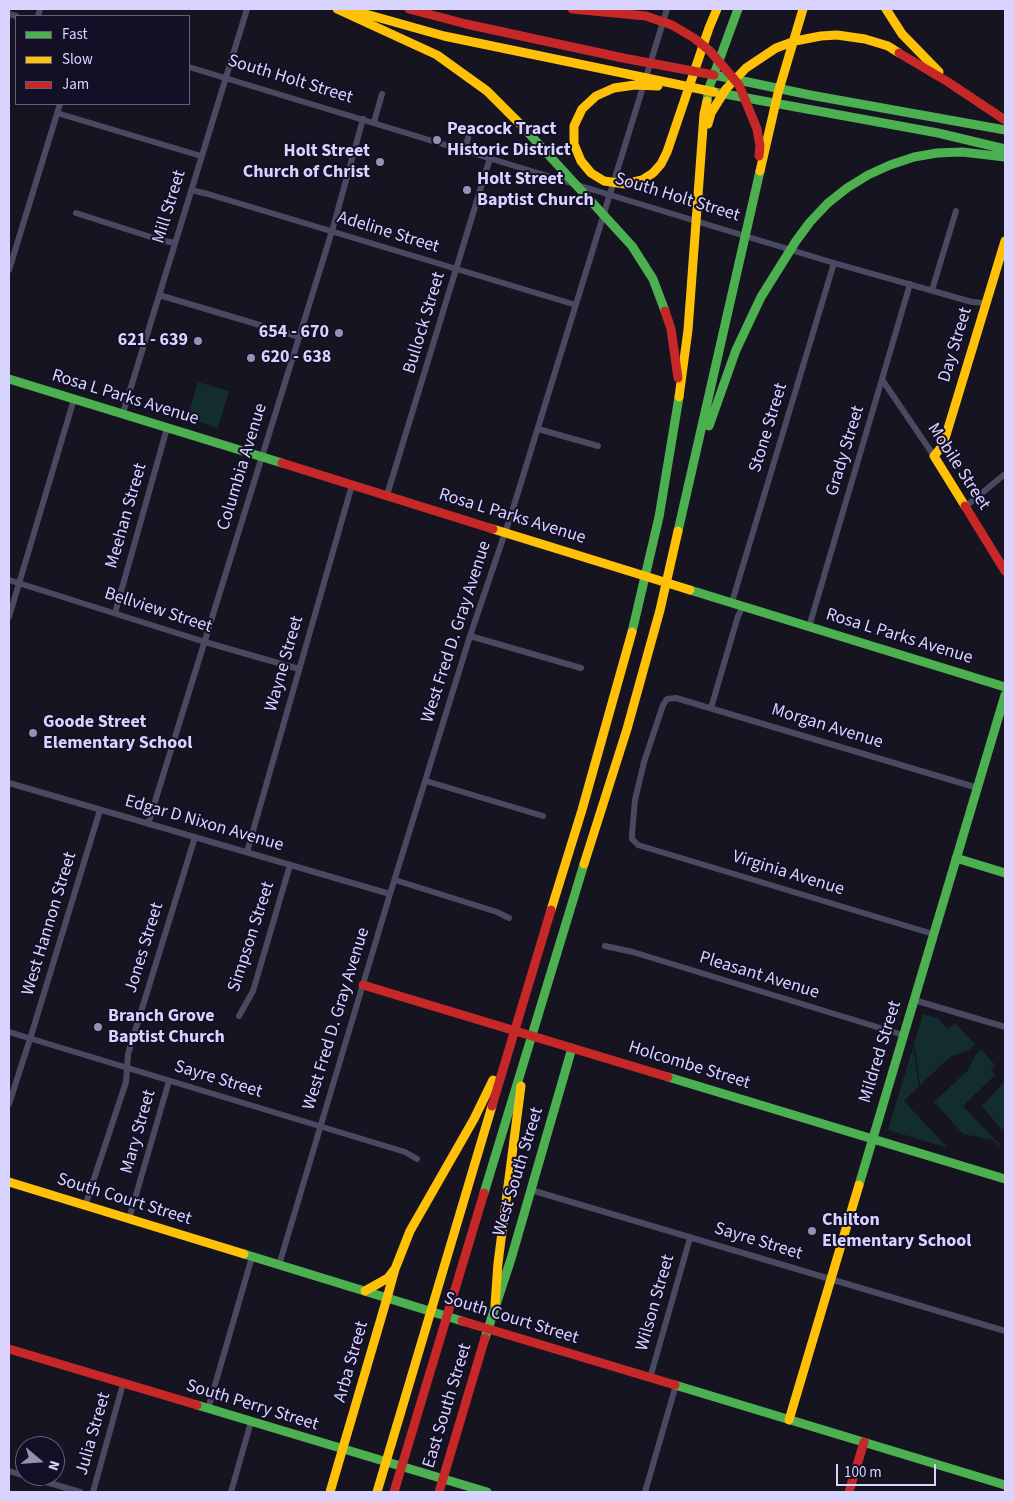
<!DOCTYPE html>
<html>
<head>
<meta charset="utf-8">
<style>
	body { margin:0 }
	#map { position:relative; width:1014px; height:1501px; overflow:hidden; background:#161421; font-family:"Source Sans 3",sans-serif }
	canvas { display:block }
	.frame { position:absolute; inset:0; border:10px solid #d9d4ff; pointer-events:none }
	.legend { position:absolute; left:15px; top:15px; width:175px; height:90px; box-sizing:border-box; background:#130f26; border:1px solid #625e7d; margin:0; padding:6px 9px; list-style:none; font-size:15px; color:#d9d4ff }
	.legend li { display:flex; align-items:center; gap:10px; height:25px }
	.legend b { width:25px; border:1px solid #625e7d }
	.north { position:absolute; left:15px; top:1436px; width:50px; height:50px; box-sizing:border-box; background:#130f26; border:1px solid #625e7d; border-radius:50%; rotate:108deg; font-size:14px; font-weight:700; line-height:20px; text-align:center; color:#d9d4ff }
	.north::after { content:''; display:block; margin:auto; width:18px; height:22px; background:#9591b1; clip-path:polygon(50% 0,100% 100%,50% 72%,0 100%) }
	.scale { position:absolute; left:836px; top:1464px; width:100px; height:22px; box-sizing:border-box; border:2px solid #d9d4ff; border-top:0; padding-left:6px; font-size:15px; line-height:18px; white-space:nowrap; color:#d9d4ff; -webkit-text-stroke:4px #130f26; paint-order:stroke }
</style>
</head>
<body>
<div id="map">
<canvas width="1014" height="1501"></canvas>
<div class="frame"></div>
<ul class="legend">
<li><b style="height:6px;background:#4caf50"></b>Fast</li>
<li><b style="height:6px;background:#ffc107"></b>Slow</li>
<li><b style="height:6px;background:#c62828"></b>Jam</li>
</ul>
<div class="north">N</div>
<div class="scale">100 m</div>
</div>
<script>
const context = document.querySelector('canvas').getContext('2d');
context.lineJoin = 'round';
function paint(path, color) {
  context.fillStyle = color;
  context.fill(path, 'evenodd');
}
function toPath(rows) {
  const path = new Path2D();
  for (const r of rows) {
    path.moveTo(r[0], r[1]);
    for (let i = 2; i < r.length; i += 2) path.lineTo(r[i], r[i + 1]);
  }
  return path;
}
function trace(path, color, width, dash) {
  context.strokeStyle = color;
  context.lineWidth = width;
  context.lineCap = dash ? 'butt' : 'round';
  context.setLineDash(dash || []);
  context.stroke(path);
}
function label(font, color, halo, rows, align = 'center') {
  context.font = font + ' "Source Sans 3",sans-serif';
  context.lineWidth = 4;
  context.setLineDash([]);
  context.textBaseline = 'middle';
  context.strokeStyle = halo;
  context.fillStyle = color;
  for (const [text, x, y, turn = 0] of rows) {
    context.save();
    context.translate(x, y);
    context.rotate((+turn || 0) * Math.PI / 180);
    context.textAlign = isNaN(turn) ? turn : align;
    if (halo) context.strokeText(text, 0, 0);
    context.fillText(text, 0, 0);
    context.restore();
  }
}
paint(toPath([
	[198,382,229,391,218,428,187,418],
	[923,1014,938,1018,948,1029,955,1023,975,1044,971,1049,950,1057,920,1085,914,1044],
	[913,1047,919,1086,904,1101,948,1148,888,1130],
	[981,1049,996,1066,991,1070,995,1075,963,1106,1000,1145,999,1146,993,1140,963,1134,934,1102,968,1070,976,1054],
	[1003,1083,1005,1086,1005,1127,1002,1130,982,1106]
]), '#132c2d');
trace(toPath([
	[9,14,16,16],
	[38,16,40,9],
	[189,67,834,263,972,302,985,303],
	[57,113,201,156],
	[374,122,382,94],
	[465,150,468,138],
	[191,190,208,194,576,305],
	[76,213,160,240,175,243],
	[9,270,60,104],
	[932,290,956,211],
	[159,295,300,337],
	[883,381,934,456],
	[123,413,247,9],
	[538,429,598,446],
	[387,495,490,158],
	[965,507,1005,474],
	[9,580,205,642,299,669],
	[732,602,834,263],
	[115,613,167,428],
	[9,617,74,399],
	[809,627,910,284],
	[470,636,581,668],
	[711,708,738,616,743,606],
	[426,781,543,816],
	[9,783,390,894],
	[148,824,332,231,363,119],
	[247,852,352,485],
	[395,880,497,912,509,918],
	[933,934,638,845,632,839,632,834,635,800,644,762,663,705,667,699,676,698,978,788],
	[605,946,633,952,903,1035],
	[914,1000,1005,1027],
	[239,1016,253,991,290,865],
	[9,1032,405,1152,417,1159],
	[9,1104,30,1039,100,810],
	[531,1190,1005,1331],
	[85,1206,126,1082,128,1054,195,837],
	[129,1219,169,1081],
	[279,1265,390,894,470,636,511,515,667,9],
	[650,1378,690,1238],
	[208,1409,252,1257],
	[9,1471,25,1476],
	[26,1476,80,1492],
	[93,1492,123,1384],
	[231,1492,251,1422],
	[645,1492,676,1385]
]), '#4a4962', 6);
trace(toPath([
	[714,75,810,95,1005,130],
	[714,92,938,133,1005,149],
	[707,101,709,88,738,9],
	[523,127,632,246,653,279,665,311],
	[9,379,282,463],
	[709,426,736,350,761,297,796,241,810,222,828,203,847,188,868,175,890,165,914,157,937,153,962,152,1005,157],
	[678,531,760,171],
	[690,590,1005,687],
	[632,632,659,517,679,397],
	[956,858,1005,873],
	[668,1077,1005,1179],
	[859,1185,1005,695],
	[484,1193,584,864],
	[244,1254,462,1321],
	[485,1338,511,1259,572,1048],
	[675,1385,1005,1485],
	[197,1405,487,1492]
]), '#4caf50', 9);
trace(toPath([
	[337,9,437,55,487,91,523,127],
	[348,9,444,36,714,92],
	[886,9,902,34,939,72],
	[658,86,635,85,614,88,596,96,582,109,574,126,574,144,581,161,591,173,604,181,625,184,642,180,653,173,661,164,667,152,709,28,717,9],
	[708,124,711,113,726,89,746,68,776,48,795,41,821,36,837,35,865,39,888,46,899,53],
	[760,171,778,93,803,9],
	[679,397,688,330,704,114,707,101],
	[965,506,934,456,943,445,1005,241],
	[493,529,690,590],
	[584,864,627,729,660,610,678,531],
	[551,910,582,810,632,632],
	[9,1182,244,1254],
	[365,1291,388,1278,394,1270],
	[387,1298,395,1269,410,1231,474,1119,493,1080],
	[495,1305,498,1263,521,1086],
	[789,1420,859,1185],
	[330,1492,387,1298],
	[377,1492,492,1106]
]), '#ffc107', 9);
trace(toPath([
	[409,9,466,24,623,58,714,75],
	[572,9,646,16,672,25,694,38,710,51,739,85,757,129,760,146,759,156],
	[899,53,948,82,1005,120],
	[665,311,671,329,678,378],
	[282,463,493,529],
	[965,506,1005,571],
	[363,985,668,1077],
	[492,1106,551,910],
	[462,1321,675,1385],
	[9,1349,197,1405],
	[394,1492,484,1193],
	[439,1492,485,1338],
	[849,1492,864,1442]
]), '#c62828', 9);
for (const [x, y, r, color] of [
	[437,140,5,"#9591b1"],
	[380,162,5,"#9591b1"],
	[467,190,5,"#9591b1"],
	[339,333,5,"#9591b1"],
	[198,341,5,"#9591b1"],
	[251,358,5,"#9591b1"],
	[33,733,5,"#9591b1"],
	[98,1027,5,"#9591b1"],
	[812,1231,5,"#9591b1"]
]) {
  const dot = new Path2D();
  dot.arc(x, y, r, 0, 2 * Math.PI);
  context.fillStyle = color;
  context.fill(dot);
  trace(dot, '#130f26', 2);
}
label('18px', '#d9d4ff', '#130f26', [
	["South Holt Street",290,80,17],
	["South Holt Street",677,198,17],
	["Mill Street",170,207,-73],
	["Adeline Street",388,233,17],
	["Bullock Street",425,323,-73],
	["Day Street",956,345,-73],
	["Rosa L Parks Avenue",125,398,17],
	["Stone Street",769,428,-73],
	["Grady Street",846,451,-73],
	["Columbia Avenue",243,467,-73],
	["Mobile Street",958,467,57],
	["Meehan Street",127,516,-74],
	["Rosa L Parks Avenue",512,517,17],
	["Bellview Street",158,611,18],
	["West Fred D. Gray Avenue",457,632,-72],
	["Rosa L Parks Avenue",899,637,17],
	["Wayne Street",285,664,-74],
	["Morgan Avenue",827,727,17],
	["Edgar D Nixon Avenue",204,824,16],
	["Virginia Avenue",788,874,17],
	["West Hannon Street",50,924,-73],
	["Simpson Street",252,937,-72],
	["Jones Street",145,948,-73],
	["Pleasant Avenue",759,976,17],
	["West Fred D. Gray Avenue",337,1019,-73],
	["Mildred Street",881,1052,-73],
	["Holcombe Street",689,1066,17],
	["Sayre Street",218,1080,17],
	["Mary Street",139,1132,-74],
	["West South Street",519,1172,-73],
	["South Court Street",124,1200,17],
	["Sayre Street",758,1242,17],
	["Wilson Street",656,1303,-74],
	["South Court Street",511,1319,17],
	["Arba Street",352,1362,-74],
	["South Perry Street",252,1406,17],
	["East South Street",448,1406,-73],
	["Julia Street",94,1434,-74]
]);
label('bold 18px', '#d9d4ff', '#130f26', [
	["Peacock Tract",447,130],
	["Historic District",447,151],
	["Holt Street",370,152,"right"],
	["Church of Christ",370,173,"right"],
	["Holt Street",477,180],
	["Baptist Church",477,201],
	["654 - 670",329,333,"right"],
	["621 - 639",188,341,"right"],
	["620 - 638",261,358],
	["Goode Street",43,723],
	["Elementary School",43,744],
	["Branch Grove",108,1017],
	["Baptist Church",108,1038],
	["Chilton",822,1221],
	["Elementary School",822,1242]
], 'left');
</script>
</body>
</html>
